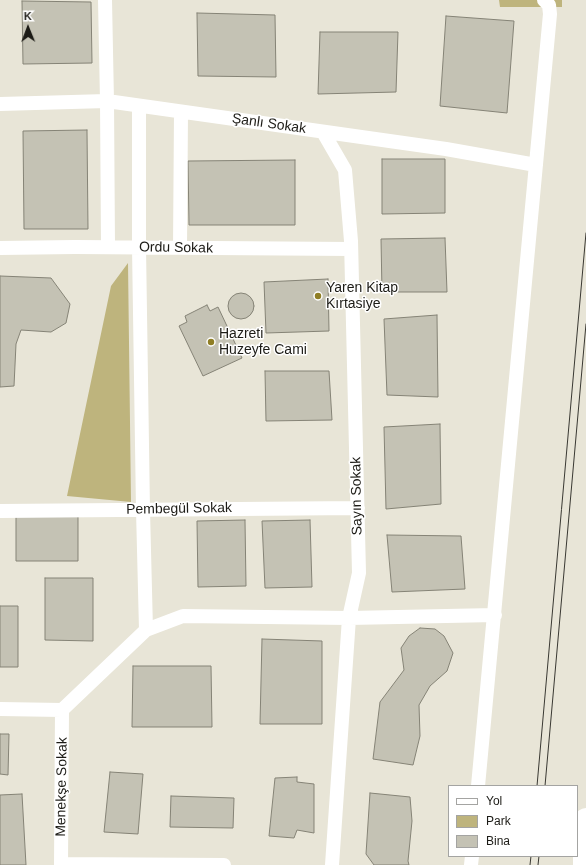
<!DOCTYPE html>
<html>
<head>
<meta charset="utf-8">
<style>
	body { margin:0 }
	#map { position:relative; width:586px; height:865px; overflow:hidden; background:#e8e5d7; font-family:Helvetica,sans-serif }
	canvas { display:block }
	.legend { position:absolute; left:448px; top:785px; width:130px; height:72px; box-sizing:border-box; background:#fff; border:1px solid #a4a4a2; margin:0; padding:5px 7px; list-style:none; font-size:12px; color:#1c1b16 }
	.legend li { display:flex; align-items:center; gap:8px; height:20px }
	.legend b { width:20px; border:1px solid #a4a4a2 }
	.north { position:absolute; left:8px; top:8px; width:40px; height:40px; -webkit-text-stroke:3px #fff; paint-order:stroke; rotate:359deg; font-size:11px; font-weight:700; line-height:16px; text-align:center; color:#1c1b16 }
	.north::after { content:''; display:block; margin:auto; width:14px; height:18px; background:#1c1b16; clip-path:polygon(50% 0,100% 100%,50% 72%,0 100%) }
</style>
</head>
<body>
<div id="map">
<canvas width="586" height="865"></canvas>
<ul class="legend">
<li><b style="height:5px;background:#fff"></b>Yol</li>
<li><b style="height:11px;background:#beb47d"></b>Park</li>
<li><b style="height:11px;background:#c4c2b4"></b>Bina</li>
</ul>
<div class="north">K</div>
</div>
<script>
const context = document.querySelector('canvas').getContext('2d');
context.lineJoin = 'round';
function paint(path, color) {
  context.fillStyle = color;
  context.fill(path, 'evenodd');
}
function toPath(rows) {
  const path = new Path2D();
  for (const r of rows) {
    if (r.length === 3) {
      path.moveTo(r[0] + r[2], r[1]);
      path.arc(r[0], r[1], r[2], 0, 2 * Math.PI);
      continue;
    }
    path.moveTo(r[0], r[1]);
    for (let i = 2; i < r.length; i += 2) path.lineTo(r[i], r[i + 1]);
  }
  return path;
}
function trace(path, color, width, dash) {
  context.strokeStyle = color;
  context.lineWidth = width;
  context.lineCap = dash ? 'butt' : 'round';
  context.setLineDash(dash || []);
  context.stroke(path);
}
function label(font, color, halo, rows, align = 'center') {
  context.font = font + ' Helvetica,sans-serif';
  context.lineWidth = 3;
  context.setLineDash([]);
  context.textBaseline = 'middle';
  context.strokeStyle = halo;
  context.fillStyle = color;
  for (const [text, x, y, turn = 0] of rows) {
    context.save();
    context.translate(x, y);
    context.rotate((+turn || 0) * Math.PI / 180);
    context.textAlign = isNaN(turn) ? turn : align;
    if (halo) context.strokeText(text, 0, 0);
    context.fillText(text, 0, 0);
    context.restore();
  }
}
paint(toPath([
	[499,0,562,0,562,7,500,7],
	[128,263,131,502,67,496,111,286]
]), '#beb47d');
const building = toPath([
	[22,1,91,2,92,63,23,64,22,1],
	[197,13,275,15,276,77,198,76,197,13],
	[446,16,514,21,507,113,440,106,446,16],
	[320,32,398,32,396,92,318,94,320,32],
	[87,130,88,229,24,229,23,131,87,130],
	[382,159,445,159,445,213,382,214,382,159],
	[295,160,295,225,189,225,188,161,295,160],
	[445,238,447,292,382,292,381,239,445,238],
	[0,276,51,278,70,304,66,323,51,332,21,330,16,344,14,386,0,387,0,276],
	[328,279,329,331,266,333,264,282,328,279],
	[241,306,13],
	[207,305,210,311,218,307,242,358,203,376,179,326,187,322,185,316,207,305],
	[437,315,438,397,387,395,384,319,437,315],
	[265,371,329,371,332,420,266,421,265,371],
	[440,424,441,504,386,509,384,427,440,424],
	[16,513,78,513,78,561,16,561,16,513],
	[245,520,246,586,198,587,197,521,245,520],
	[310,520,312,587,265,588,262,521,310,520],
	[387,535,461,536,465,589,392,592,387,535],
	[45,578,93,578,93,641,45,640,45,578],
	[0,606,18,606,18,667,0,667,0,606],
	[420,628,435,629,444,636,453,653,447,671,430,686,419,705,420,736,413,765,373,759,380,702,404,670,401,648,409,636,420,628],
	[262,639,322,641,322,724,260,724,262,639],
	[133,666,211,666,212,727,132,727,133,666],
	[0,734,9,734,8,775,0,774,0,734],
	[110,772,143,774,138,834,104,832,110,772],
	[297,777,297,782,314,784,314,833,297,830,294,838,269,836,275,778,297,777],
	[370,793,410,797,412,821,408,861,409,865,374,865,366,854,370,793],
	[22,794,26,865,0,865,0,795,22,794],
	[171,796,234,798,233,828,170,827,171,796]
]);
paint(building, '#c4c2b4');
trace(building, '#858376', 1);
trace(toPath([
	[105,0,107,101,108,247],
	[0,104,107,101,446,149,536,165],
	[139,106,139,247,143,510,146,630],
	[323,132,345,170,351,241,359,573,349,618,332,865],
	[0,248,75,247,351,249],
	[180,248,181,112],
	[0,511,358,508],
	[0,709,62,710,146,630,183,616,349,618,495,615],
	[478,786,550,14,549,5,544,0],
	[61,864,224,865],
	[61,865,62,710],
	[471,865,472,856]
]), '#fff', 14);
trace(toPath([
	[584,865,584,843,586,819]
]), '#fff', 22);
trace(toPath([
	[537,786,586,233],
	[545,786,586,324],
	[530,865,531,856],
	[538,865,539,856]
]), '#393832', 1);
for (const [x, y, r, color] of [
	[318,296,4,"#8f7e25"],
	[211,342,4,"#8f7e25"]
]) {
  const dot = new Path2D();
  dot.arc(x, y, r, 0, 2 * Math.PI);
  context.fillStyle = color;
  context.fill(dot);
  trace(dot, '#fff', 1.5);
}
label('14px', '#1c1b16', '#fff', [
	["Şanlı Sokak",269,124,8],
	["Ordu Sokak",176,248,1],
	["Sayın Sokak",357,496,-91],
	["Pembegül Sokak",179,509,-1],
	["Menekşe Sokak",62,787,-89]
]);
label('14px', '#1c1b16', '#fff', [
	["Yaren Kitap",326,288],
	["Kırtasiye",326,304],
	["Hazreti",219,334],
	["Huzeyfe Cami",219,350]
], 'left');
</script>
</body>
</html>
